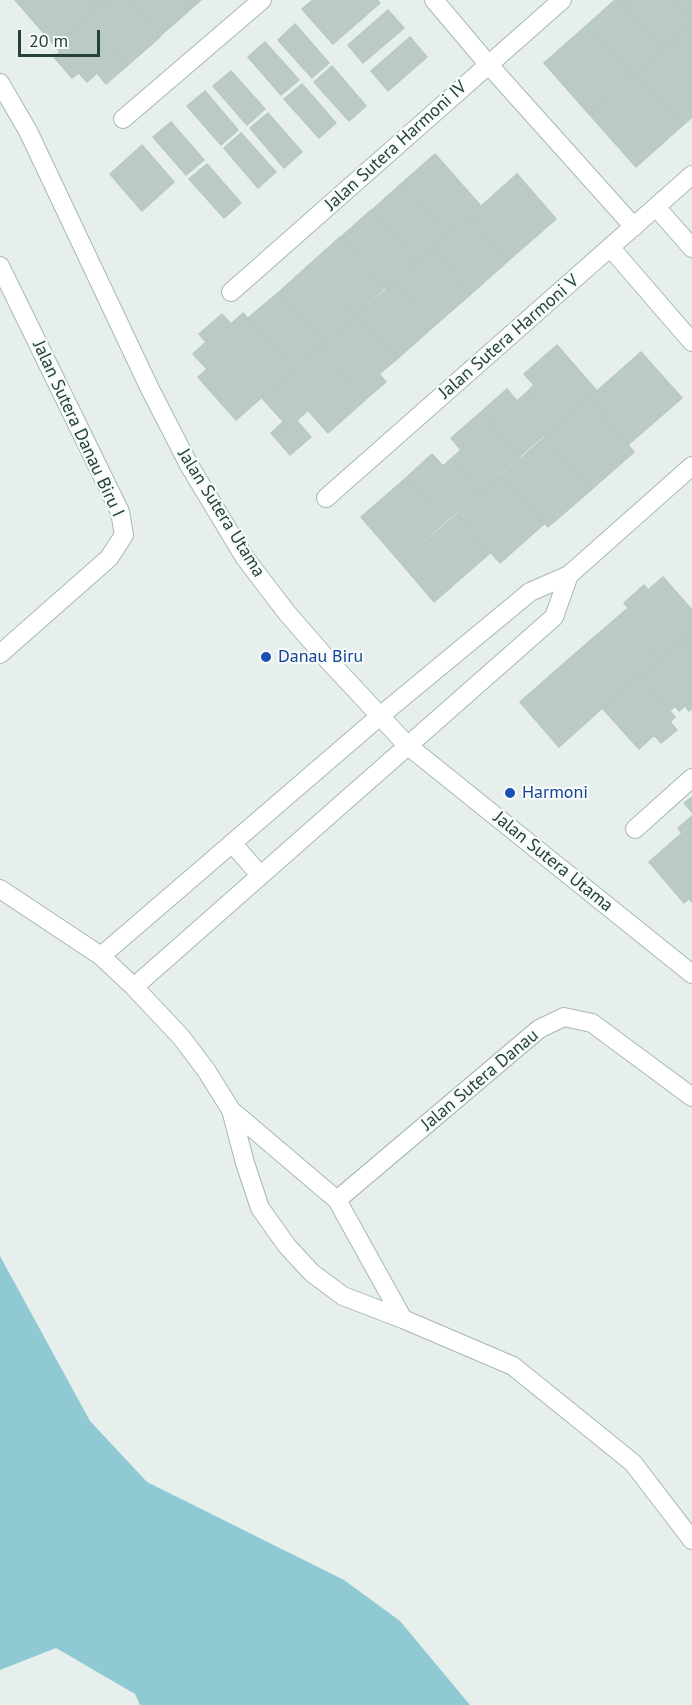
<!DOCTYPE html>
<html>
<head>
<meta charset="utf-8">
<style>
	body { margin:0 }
	#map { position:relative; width:692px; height:1705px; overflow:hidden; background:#e6efeb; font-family:"PT Sans",sans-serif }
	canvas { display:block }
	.scale { position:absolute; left:18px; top:30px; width:82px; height:27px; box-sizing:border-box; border:3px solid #24423a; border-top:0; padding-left:8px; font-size:18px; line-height:21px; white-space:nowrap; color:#24423a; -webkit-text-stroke:4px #f7fbf9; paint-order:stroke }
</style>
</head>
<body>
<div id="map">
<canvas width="692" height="1705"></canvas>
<div class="scale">20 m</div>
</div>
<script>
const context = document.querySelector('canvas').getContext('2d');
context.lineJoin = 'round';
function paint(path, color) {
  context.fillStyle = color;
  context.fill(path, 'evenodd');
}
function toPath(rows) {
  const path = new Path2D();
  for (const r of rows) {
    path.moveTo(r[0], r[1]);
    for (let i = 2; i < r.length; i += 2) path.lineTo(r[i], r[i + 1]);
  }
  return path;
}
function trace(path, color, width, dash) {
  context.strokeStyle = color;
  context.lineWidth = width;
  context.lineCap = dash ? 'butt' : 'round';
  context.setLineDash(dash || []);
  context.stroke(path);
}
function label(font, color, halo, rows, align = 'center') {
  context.font = font + ' "PT Sans",sans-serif';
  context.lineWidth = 4.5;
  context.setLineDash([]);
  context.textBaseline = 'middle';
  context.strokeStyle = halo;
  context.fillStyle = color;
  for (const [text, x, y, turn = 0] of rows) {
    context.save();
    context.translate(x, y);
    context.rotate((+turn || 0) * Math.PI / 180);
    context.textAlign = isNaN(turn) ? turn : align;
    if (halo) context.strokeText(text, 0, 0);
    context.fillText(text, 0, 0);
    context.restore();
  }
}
paint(toPath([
	[0,1256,90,1421,147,1482,344,1580,400,1621,470,1705,140,1705,135,1694,56,1648,0,1670]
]), '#8ec9d4');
const building = toPath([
	[15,0,92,0,99,8,55,46,15,0],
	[92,0,108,0,99,8,92,0],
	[108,0,127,0,160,37,128,65,87,18,108,0],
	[128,0,185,0,192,8,160,36,128,0],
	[186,0,201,0,193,7,186,0],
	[313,0,377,0,380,3,333,44,302,9,313,0],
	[615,0,619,0,663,49,633,76,587,25,615,0],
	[621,0,671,0,692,23,664,48,621,0],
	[672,0,692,0,692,22,672,0],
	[388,10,404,28,363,63,348,45,388,10],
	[87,18,128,65,106,84,97,73,87,82,79,73,72,78,54,57,60,52,55,46,87,18],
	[295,24,329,63,312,78,278,40,295,24],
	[692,24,692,58,675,39,692,24],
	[587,25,632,77,589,114,544,63,587,25],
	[410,37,427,57,388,91,371,71,410,37],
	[675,39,692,59,692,117,683,125,637,73,675,39],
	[265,42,299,80,281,95,248,57,265,42],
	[332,66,366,106,349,121,314,82,332,66],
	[231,71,265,109,247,125,213,86,231,71],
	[636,74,683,125,636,167,590,115,636,74],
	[302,84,336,123,319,138,284,99,302,84],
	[205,91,238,130,221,145,187,106,205,91],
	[268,113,302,152,284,168,250,128,268,113],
	[171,122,204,160,186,175,153,137,171,122],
	[241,133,276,172,258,188,224,148,241,133],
	[142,145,174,182,142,211,110,174,142,145],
	[435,154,480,205,447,234,402,183,435,154],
	[207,164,241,203,224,218,189,179,207,164],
	[517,174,556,219,509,260,470,216,517,174],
	[402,183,447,234,417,261,372,210,402,183],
	[371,210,416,262,386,288,341,237,371,210],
	[469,216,508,261,472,293,432,249,469,216],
	[340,237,385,288,355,315,310,264,340,237],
	[432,249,471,294,433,327,394,282,432,249],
	[310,264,355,315,324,342,280,291,310,264],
	[394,283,433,327,397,359,358,314,394,283],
	[279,292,324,342,293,369,248,318,279,292],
	[243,313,293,370,236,420,198,377,207,369,193,354,206,342,199,334,222,314,231,324,243,313],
	[357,315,396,360,379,374,386,382,365,400,319,348,357,315],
	[557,345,596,390,556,425,527,392,534,385,524,374,557,345],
	[319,348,365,400,328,433,282,381,319,348],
	[641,352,682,398,629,444,589,398,641,352],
	[282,381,308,410,289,428,262,398,282,381],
	[507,389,517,401,527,392,556,425,520,456,482,411,507,389],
	[588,399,634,452,592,489,545,436,588,399],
	[481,412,520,457,481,491,452,458,461,450,451,438,481,412],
	[297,421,311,437,290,455,271,433,283,422,288,429,297,421],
	[545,437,591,490,548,527,502,475,545,437],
	[432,454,443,466,452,458,481,491,445,522,407,477,432,454],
	[501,475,544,524,500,563,457,514,501,475],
	[406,478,445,522,400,562,361,517,406,478],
	[456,515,490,553,434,602,401,563,456,515],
	[663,577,692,610,692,630,659,659,620,615,628,608,624,603,644,585,648,590,663,577],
	[620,615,659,659,617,695,578,651,620,615],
	[692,631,692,655,680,642,692,631],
	[680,642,692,656,692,708,689,711,685,706,679,711,675,706,670,711,640,677,680,642],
	[578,651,617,695,559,747,520,702,578,651],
	[640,677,675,717,670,722,677,730,661,743,654,735,639,749,603,709,640,677],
	[692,797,692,812,684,803,692,797],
	[692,816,692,902,689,899,684,903,649,862,682,833,678,828,692,816]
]);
paint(building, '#bbcac4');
trace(building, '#b8c9c2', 1.5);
const minor = toPath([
	[434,0,488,64,634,227],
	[123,119,262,0],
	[656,207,692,248],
	[610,247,692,342],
	[0,266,120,512,124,535,109,558,0,654],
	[231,292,562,0],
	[326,498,692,175],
	[635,829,692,778],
	[232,843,260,875],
	[0,889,101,956,134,987,181,1037,206,1070,231,1110,245,1163,260,1208,287,1246,312,1273,343,1296,403,1319,513,1366,633,1463,692,1540],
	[101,956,380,716,530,592,569,575,692,466],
	[134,987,554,617,569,575],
	[231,1110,337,1200,403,1319],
	[337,1200,539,1029,564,1017,592,1023,692,1097]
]);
const tertiary = toPath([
	[0,83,28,131,150,389,189,465,245,558,287,613,327,659,407,745,692,974]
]);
trace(minor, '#a8b8b2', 20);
trace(tertiary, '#a8b8b2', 20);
trace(minor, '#fff', 18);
trace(tertiary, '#fff', 18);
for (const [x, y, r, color] of [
	[266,657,6,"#1a4fb4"],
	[510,793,6,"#1a4fb4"]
]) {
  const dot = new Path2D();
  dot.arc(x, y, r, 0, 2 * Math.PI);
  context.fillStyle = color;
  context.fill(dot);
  trace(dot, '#f7fbf9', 2);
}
label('18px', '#24423a', '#f7fbf9', [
	["Jalan Sutera Harmoni IV",396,146,-42],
	["Jalan Sutera Harmoni V",509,337,-41],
	["Jalan Sutera Danau Biru I",78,429,65],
	["Jalan Sutera Utama",221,513,58],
	["Jalan Sutera Utama",553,862,39],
	["Jalan Sutera Danau",480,1080,-40]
]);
label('18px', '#164399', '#f7fbf9', [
	["Danau Biru",278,657],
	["Harmoni",522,793]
], 'left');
</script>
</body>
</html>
